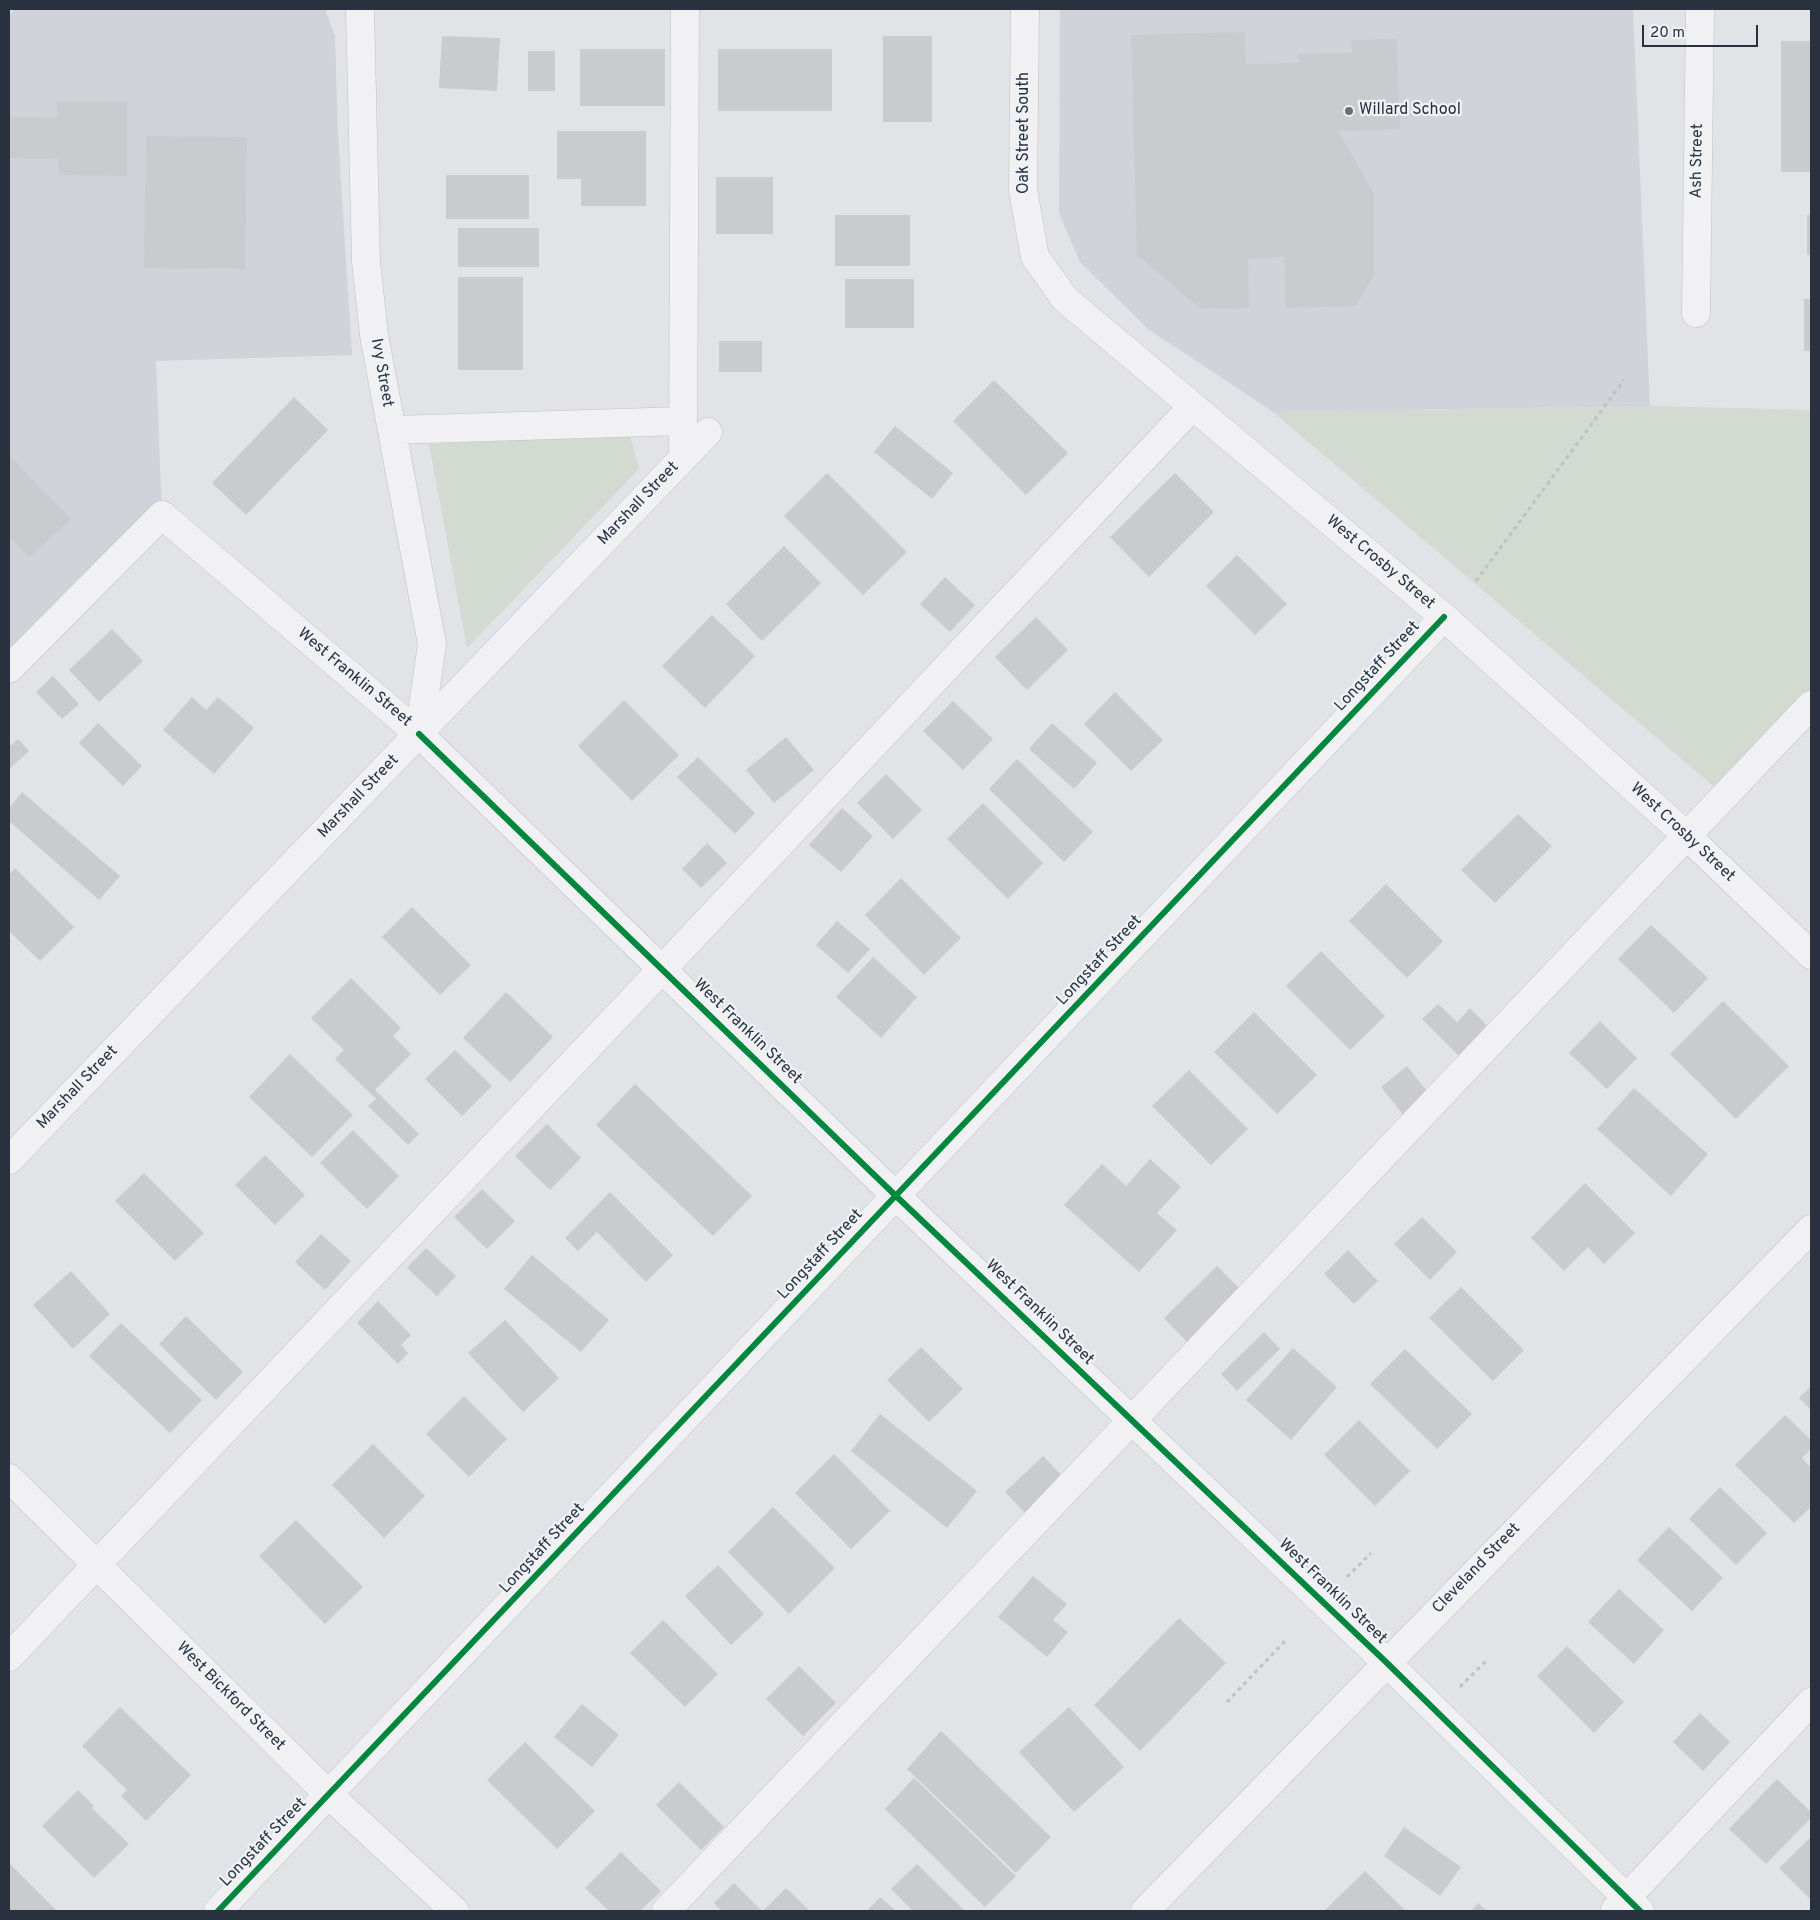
<!DOCTYPE html>
<html>
<head>
<meta charset="utf-8">
<style>
	body { margin:0 }
	#map { position:relative; width:1820px; height:1920px; overflow:hidden; background:#e1e3e6; font-family:Overpass,sans-serif }
	canvas { display:block }
	.frame { position:absolute; inset:0; border:10px solid #29313f; pointer-events:none }
	.scale { position:absolute; left:1642px; top:25px; width:116px; height:22px; box-sizing:border-box; border:2px solid #29313f; border-top:0; padding-left:6px; font-size:15px; line-height:18px; white-space:nowrap; color:#29313f; -webkit-text-stroke:4px #eff2f6; paint-order:stroke }
</style>
</head>
<body>
<div id="map">
<canvas width="1820" height="1920"></canvas>
<div class="frame"></div>
<div class="scale">20 m</div>
</div>
<script>
const context = document.querySelector('canvas').getContext('2d');
context.lineJoin = 'round';
function paint(path, color) {
  context.fillStyle = color;
  context.fill(path, 'evenodd');
}
function toPath(rows) {
  const path = new Path2D();
  for (const r of rows) {
    path.moveTo(r[0], r[1]);
    for (let i = 2; i < r.length; i += 2) path.lineTo(r[i], r[i + 1]);
  }
  return path;
}
function trace(path, color, width, dash) {
  context.strokeStyle = color;
  context.lineWidth = width;
  context.lineCap = dash ? 'butt' : 'round';
  context.setLineDash(dash || []);
  context.stroke(path);
}
function label(font, color, halo, rows, align = 'center') {
  context.font = font + ' Overpass,sans-serif';
  context.lineWidth = 4.5;
  context.setLineDash([]);
  context.textBaseline = 'middle';
  context.strokeStyle = halo;
  context.fillStyle = color;
  for (const [text, x, y, turn = 0] of rows) {
    context.save();
    context.translate(x, y);
    context.rotate((+turn || 0) * Math.PI / 180);
    context.textAlign = isNaN(turn) ? turn : align;
    if (halo) context.strokeText(text, 0, 0);
    context.fillText(text, 0, 0);
    context.restore();
  }
}
paint(toPath([
	[14,9,325,9,335,36,338,135,352,355,156,361,162,515,9,669,9,16],
	[1060,9,1633,9,1650,406,1273,412,1148,329,1080,262,1059,213]
]), '#d0d3d9');
paint(toPath([
	[1650,406,1811,410,1811,690,1717,789,1273,412],
	[629,432,639,469,467,648,429,444]
]), '#d2dad2');
paint(toPath([
	[1245,32,1246,64,1299,63,1298,54,1352,53,1351,40,1397,39,1400,129,1338,131,1374,193,1374,276,1355,306,1286,308,1284,257,1248,259,1249,308,1201,309,1137,255,1131,35],
	[442,36,500,38,497,91,439,88],
	[883,36,932,36,932,122,883,122],
	[1781,41,1811,41,1811,172,1781,172],
	[580,49,665,49,665,106,580,106],
	[718,49,832,49,832,111,718,111],
	[528,51,555,51,555,91,528,91],
	[57,102,127,102,127,176,58,175,58,159,9,158,9,117,57,118],
	[557,131,646,131,646,206,581,206,581,179,557,179],
	[146,136,247,137,245,269,144,268],
	[446,175,529,175,529,219,446,219],
	[716,177,773,177,773,234,716,234],
	[835,215,910,215,910,266,835,266],
	[1807,215,1811,215,1811,255,1807,255],
	[458,228,539,228,539,267,458,267],
	[458,277,523,277,523,370,458,370],
	[845,279,914,279,914,328,845,328],
	[1804,299,1811,299,1811,351,1804,351],
	[719,341,762,341,762,372,719,372],
	[994,380,1068,453,1026,495,953,421],
	[294,397,328,430,246,515,212,483],
	[895,426,953,473,932,499,874,452],
	[9,455,71,519,29,558,9,536],
	[827,473,907,552,863,595,784,516],
	[1175,473,1214,512,1149,577,1110,537],
	[784,546,821,583,762,641,726,604],
	[1237,555,1287,604,1255,635,1206,586],
	[945,577,975,605,950,632,920,604],
	[712,615,755,656,705,708,662,666],
	[1036,617,1068,650,1027,690,995,657],
	[112,629,143,661,99,702,69,670],
	[53,676,79,704,62,719,36,692],
	[1115,692,1163,740,1131,771,1084,724],
	[192,697,206,710,218,697,254,728,214,774,163,730],
	[624,700,679,755,632,801,578,746],
	[953,701,993,739,963,770,923,731],
	[98,723,142,766,123,786,79,743],
	[1052,723,1097,763,1074,789,1029,749],
	[786,737,814,770,774,803,746,770],
	[18,739,29,751,9,769,9,747],
	[698,757,755,813,735,834,677,777],
	[1017,759,1093,832,1064,862,989,789],
	[886,774,922,810,893,839,857,803],
	[22,792,120,876,99,900,9,821,9,808],
	[983,803,1043,863,1008,899,947,839],
	[842,808,873,836,841,872,809,845],
	[1518,814,1552,846,1495,903,1461,870],
	[707,843,727,863,701,888,682,869],
	[15,868,74,927,40,961,9,931,9,875],
	[901,878,961,938,924,975,865,915],
	[1386,884,1443,941,1407,978,1349,921],
	[412,907,471,965,440,995,382,937],
	[837,921,870,949,848,973,816,945],
	[1651,925,1708,978,1674,1013,1618,959],
	[1321,951,1385,1016,1350,1050,1286,986],
	[873,957,917,997,881,1038,836,997],
	[351,978,401,1028,393,1036,411,1054,375,1090,419,1134,408,1145,368,1106,376,1099,335,1059,344,1050,311,1018],
	[506,992,553,1037,510,1082,463,1038],
	[1723,1001,1789,1066,1736,1119,1670,1054],
	[1438,1004,1457,1022,1470,1008,1497,1036,1468,1065,1422,1019],
	[1254,1012,1317,1075,1277,1114,1214,1052],
	[1600,1021,1637,1058,1607,1089,1569,1053],
	[455,1050,492,1086,462,1116,425,1079],
	[290,1054,353,1115,312,1157,249,1097],
	[1407,1066,1431,1096,1405,1117,1381,1087],
	[1189,1070,1248,1129,1211,1165,1152,1106],
	[635,1084,752,1196,713,1236,596,1125],
	[1634,1088,1708,1154,1671,1196,1597,1129],
	[547,1124,581,1158,550,1190,515,1156],
	[353,1130,399,1176,367,1209,320,1163],
	[265,1155,305,1195,275,1225,235,1185],
	[1150,1159,1181,1187,1157,1213,1177,1230,1139,1272,1064,1205,1102,1164,1126,1186],
	[144,1173,204,1233,175,1261,115,1201],
	[1585,1183,1635,1233,1604,1264,1588,1247,1564,1271,1531,1238],
	[482,1189,515,1221,487,1249,454,1217],
	[610,1192,673,1255,646,1282,597,1232,578,1251,565,1238],
	[1422,1217,1457,1252,1430,1280,1394,1244],
	[321,1234,351,1261,325,1290,295,1262],
	[426,1248,456,1276,437,1296,407,1268],
	[1348,1250,1378,1281,1354,1304,1324,1274],
	[532,1255,609,1320,581,1352,504,1289],
	[1217,1266,1248,1297,1195,1350,1164,1318],
	[71,1271,110,1314,73,1349,33,1305],
	[1461,1287,1524,1350,1493,1381,1429,1318],
	[378,1301,411,1335,401,1345,408,1353,398,1364,357,1323],
	[186,1316,243,1372,216,1400,159,1344],
	[505,1320,559,1378,523,1412,468,1353],
	[121,1323,202,1400,170,1433,89,1356],
	[1264,1332,1280,1349,1237,1391,1221,1374],
	[921,1347,963,1389,929,1422,887,1380],
	[1293,1348,1337,1387,1291,1440,1246,1400],
	[1405,1349,1472,1414,1437,1449,1370,1384],
	[1811,1386,1811,1410,1799,1398],
	[464,1396,507,1439,469,1477,426,1434],
	[880,1414,977,1491,947,1528,851,1451],
	[1785,1415,1811,1440,1811,1449,1802,1458,1811,1468,1811,1507,1794,1523,1735,1465],
	[1359,1420,1410,1471,1375,1506,1324,1455],
	[373,1444,425,1496,384,1538,332,1485],
	[834,1454,890,1511,851,1549,795,1493],
	[1043,1456,1066,1480,1028,1516,1005,1492],
	[1720,1487,1767,1533,1736,1565,1689,1519],
	[773,1507,835,1568,789,1614,728,1552],
	[296,1520,363,1587,325,1624,259,1556],
	[1669,1527,1723,1578,1692,1611,1637,1560],
	[718,1565,764,1614,731,1645,685,1596],
	[1033,1576,1067,1604,1053,1620,1068,1632,1047,1657,998,1617],
	[1619,1589,1664,1630,1634,1664,1588,1622],
	[1179,1618,1226,1663,1140,1751,1094,1705],
	[663,1620,718,1674,685,1707,630,1653],
	[1567,1646,1624,1702,1594,1733,1537,1676],
	[799,1666,836,1703,803,1736,766,1699],
	[582,1704,619,1735,592,1767,554,1737],
	[120,1707,191,1775,146,1821,121,1796,127,1790,82,1746],
	[1069,1707,1124,1767,1074,1812,1019,1752],
	[1700,1713,1730,1742,1703,1771,1673,1742],
	[941,1731,1051,1837,1016,1873,907,1769],
	[525,1742,595,1811,557,1849,487,1780],
	[914,1778,1016,1876,985,1907,885,1809],
	[1777,1779,1811,1812,1811,1818,1766,1864,1729,1829],
	[679,1782,724,1827,701,1850,656,1805],
	[78,1790,94,1806,92,1808,129,1844,94,1878,42,1826],
	[1404,1827,1461,1867,1440,1896,1384,1856],
	[1811,1837,1811,1900,1779,1868],
	[621,1852,661,1891,640,1911,609,1911,585,1888],
	[9,1863,57,1911,9,1911],
	[917,1864,965,1911,913,1911,891,1889],
	[1365,1871,1406,1911,1324,1911],
	[734,1883,762,1911,722,1911,714,1903],
	[786,1888,810,1911,763,1911],
	[880,1897,896,1911,867,1911],
	[1478,1903,1487,1911,1471,1911]
]), '#cacbce');
const minor = toPath([
	[360,9,366,262,374,335,432,644,419,734],
	[1025,9,1023,190,1035,257,1065,299,1444,617,1687,836,1811,955],
	[1696,313,1700,9],
	[392,430,683,421],
	[683,458,685,9],
	[9,669,162,515,419,734,896,1196,1386,1662,1640,1911],
	[9,1160,708,432],
	[9,1478,329,1795,455,1911],
	[9,1657,683,947,1192,407],
	[1615,1910,1811,1702],
	[218,1911,1444,617],
	[666,1911,1811,705],
	[1145,1911,1811,1229]
]);
trace(minor, '#bfc1c4', 29);
trace(toPath([
	[1476,581,1624,380],
	[1347,1577,1371,1553],
	[1460,1687,1486,1661],
	[1227,1702,1286,1640]
]), '#c0c1c7', 3, [4, 4]);
trace(minor, '#f1f1f3', 28);
trace(toPath([
	[419,734,896,1196,1386,1662,1640,1911],
	[218,1911,1444,617]
]), '#00873e', 6);
for (const [x, y, r, color] of [
	[1349,111,5,"#696f79"]
]) {
  const dot = new Path2D();
  dot.arc(x, y, r, 0, 2 * Math.PI);
  context.fillStyle = color;
  context.fill(dot);
  trace(dot, '#eff2f6', 2);
}
label('16px', '#29313f', '#eff2f6', [
	["Willard School",1359,111]
], 'left');
label('16px', '#29313f', '#eff2f6', [
	["Oak Street South",1025,133,-90],
	["Ash Street",1698,161,-89],
	["Ivy Street",381,373,80],
	["Marshall Street",639,504,-46],
	["West Crosby Street",1380,563,40],
	["Longstaff Street",1378,667,-47],
	["West Franklin Street",354,678,40],
	["Marshall Street",359,797,-46],
	["West Crosby Street",1682,833,43],
	["Longstaff Street",1100,961,-47],
	["West Franklin Street",747,1032,44],
	["Marshall Street",78,1088,-46],
	["Longstaff Street",821,1255,-47],
	["West Franklin Street",1039,1313,44],
	["Longstaff Street",543,1549,-47],
	["Cleveland Street",1477,1569,-46],
	["West Franklin Street",1332,1592,44],
	["West Bickford Street",230,1697,45],
	["Longstaff Street",264,1843,-46]
]);
</script>
</body>
</html>
